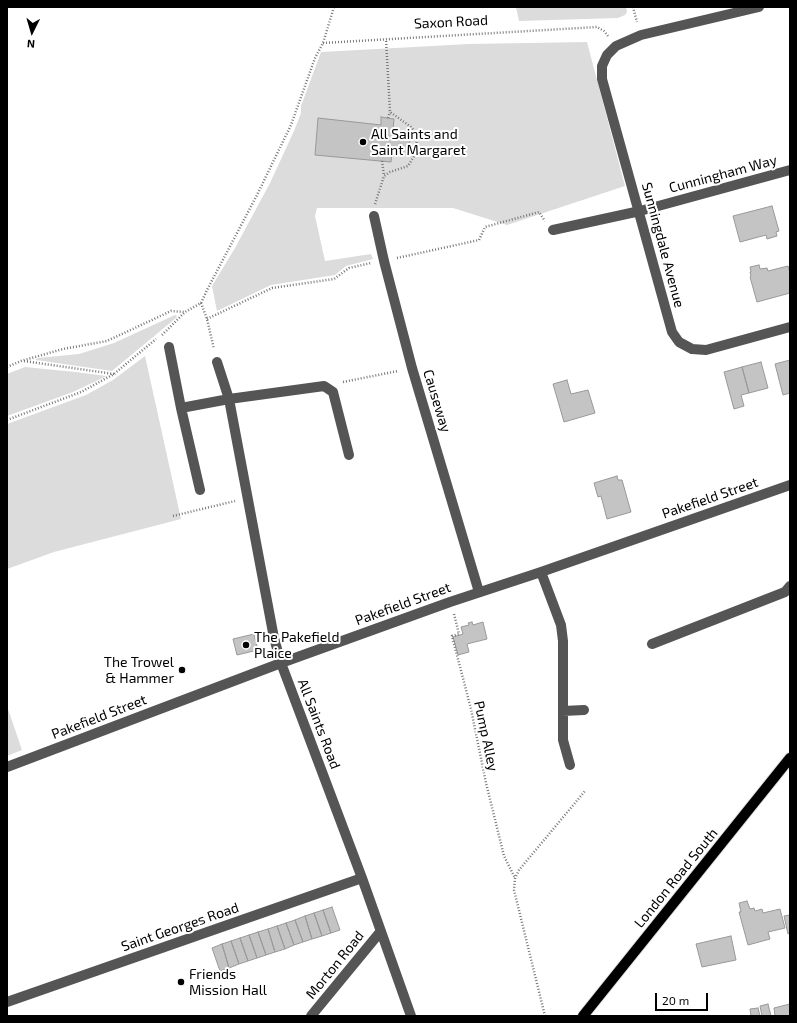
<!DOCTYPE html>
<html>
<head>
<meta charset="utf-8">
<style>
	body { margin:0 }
	#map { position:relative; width:797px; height:1023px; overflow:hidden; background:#fff; font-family:"Exo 2",sans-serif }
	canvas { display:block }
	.frame { position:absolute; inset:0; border:8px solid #000; pointer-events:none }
	.north { position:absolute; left:12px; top:12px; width:40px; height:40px; -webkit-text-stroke:3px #fff; paint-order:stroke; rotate:185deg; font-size:11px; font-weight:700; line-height:16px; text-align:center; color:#000 }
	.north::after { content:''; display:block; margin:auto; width:14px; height:18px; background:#000; clip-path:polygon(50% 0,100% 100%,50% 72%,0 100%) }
	.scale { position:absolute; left:655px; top:993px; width:53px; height:18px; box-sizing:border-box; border:2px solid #000; border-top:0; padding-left:5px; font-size:12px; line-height:14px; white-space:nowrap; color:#000; -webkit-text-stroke:3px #fff; paint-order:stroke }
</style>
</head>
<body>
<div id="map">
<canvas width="797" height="1023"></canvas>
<div class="frame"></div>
<div class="north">N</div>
<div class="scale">20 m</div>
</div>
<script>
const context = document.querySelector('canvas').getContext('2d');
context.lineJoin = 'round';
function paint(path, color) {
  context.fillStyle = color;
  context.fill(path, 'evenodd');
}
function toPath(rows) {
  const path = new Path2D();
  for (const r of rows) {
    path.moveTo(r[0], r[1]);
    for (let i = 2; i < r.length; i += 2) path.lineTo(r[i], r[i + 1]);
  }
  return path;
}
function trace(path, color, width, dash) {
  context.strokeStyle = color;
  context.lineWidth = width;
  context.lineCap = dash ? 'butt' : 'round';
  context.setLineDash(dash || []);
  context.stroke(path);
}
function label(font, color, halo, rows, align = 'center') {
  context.font = font + ' "Exo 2",sans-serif';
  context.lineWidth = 4;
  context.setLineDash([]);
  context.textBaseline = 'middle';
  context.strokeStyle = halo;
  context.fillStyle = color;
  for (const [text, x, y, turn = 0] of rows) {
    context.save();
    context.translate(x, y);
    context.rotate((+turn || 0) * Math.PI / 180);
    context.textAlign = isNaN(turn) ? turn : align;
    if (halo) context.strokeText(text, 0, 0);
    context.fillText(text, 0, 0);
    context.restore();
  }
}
paint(toPath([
	[516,7,626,7,627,12,625,15,618,18,519,21],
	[587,42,625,186,507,225,453,208,317,208,315,216,325,261,371,254,373,259,346,266,335,275,271,285,217,311,212,286,235,248,270,183,294,131,301,113,301,106,321,52,469,44],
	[175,315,177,316,176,318,112,371,36,360,36,359,38,358,79,354,114,343],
	[145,356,181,519,54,552,7,569,7,424,86,395,113,380],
	[25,367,75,372,107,376,73,392,7,416,7,374],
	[7,706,22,750,7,756]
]), '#dcdcdc');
const building = toPath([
	[381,117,394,119,393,130,411,132,408,155,392,153,391,162,315,155,318,118,381,125,381,117],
	[772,206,779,231,776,232,777,236,767,239,766,235,740,242,733,216,772,206],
	[759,265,760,269,767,268,768,271,788,266,790,273,790,293,757,302,750,277,751,276,750,272,751,272,750,267,759,265],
	[790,360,790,393,783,395,775,364,790,360],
	[761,362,768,388,749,393,742,367,761,362],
	[742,367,749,393,741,395,744,406,734,409,724,372,742,367],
	[567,380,571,394,588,390,595,413,564,422,553,384,567,380],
	[617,476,618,480,622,480,631,512,607,519,601,496,598,497,594,483,617,476],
	[472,622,473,625,483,622,487,639,467,644,469,652,458,655,453,637,463,634,461,627,469,625,468,623,472,622],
	[254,634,258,650,237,655,233,639,254,634],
	[747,901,750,909,754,908,755,911,762,909,763,913,780,909,785,928,768,932,770,939,748,945,739,912,741,912,739,903,747,901],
	[332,907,340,930,331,933,323,910,332,907],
	[323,910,331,933,322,936,314,913,323,910],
	[314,913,322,936,312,939,305,916,314,913],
	[790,915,790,933,788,934,784,916,790,915],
	[305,916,312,939,303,942,295,920,305,916],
	[295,920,303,942,294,945,286,923,295,920],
	[286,923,294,945,285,949,277,926,286,923],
	[277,926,285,949,275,952,268,929,277,926],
	[268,929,275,952,266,955,258,932,268,929],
	[258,932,266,955,257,958,249,935,258,932],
	[249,935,257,958,248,961,240,938,249,935],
	[731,936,736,960,702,967,696,944,731,936],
	[240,938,248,961,239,964,231,941,240,938],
	[231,941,239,964,229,968,222,944,231,941],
	[222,944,229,968,220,971,212,948,222,944],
	[768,1004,771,1016,762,1016,760,1006,768,1004],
	[790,1004,790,1016,775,1016,774,1008,790,1004],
	[758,1008,760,1016,751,1016,750,1009,758,1008]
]);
paint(building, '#c4c4c4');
trace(building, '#999', 1);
const major = toPath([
	[583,1016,790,758]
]);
trace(major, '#dbdbdb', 12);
trace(toPath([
	[633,7,637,22],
	[323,43,597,27,604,31,608,36],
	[388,118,390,112],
	[382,161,384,176],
	[375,204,384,176,390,172,408,166,416,153,417,134,411,127,390,112,386,39],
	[397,258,479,240,485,227,539,212,545,221],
	[201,303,207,319,214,349],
	[207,319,272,288,334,279,349,268,371,263],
	[162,335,185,312,201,303,207,290,257,195,291,125,315,58,323,43,334,7],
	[24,361,114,374],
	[7,367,21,361,63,349,107,341,171,311,185,312],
	[343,382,398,371],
	[7,420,81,392,114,374,156,339],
	[173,516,235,501],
	[454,614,459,634,452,636,471,709,486,783,504,856,515,878],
	[545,1016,514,890,515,878,519,870,585,791]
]), '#777', 2.5, [1, 2]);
trace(toPath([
	[759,7,641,35,616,46,607,55,602,66,602,79,672,332,679,342,692,349,706,350,790,327],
	[374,216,384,261,412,368,479,592],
	[553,230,640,211,790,170],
	[169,347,181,408],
	[217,362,229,399,274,638,281,663,362,878,411,1016],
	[200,490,181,408,229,399,324,386,333,392,349,455],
	[541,572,561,625,563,641,563,740,570,765],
	[652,644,785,592,790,586],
	[563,711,584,710],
	[7,767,281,663,450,602,541,572,790,485],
	[7,1002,362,878],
	[311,1016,381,931]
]), '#555', 10);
trace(major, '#000', 10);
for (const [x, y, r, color] of [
	[363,142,4,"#000"],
	[246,645,4,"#000"],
	[182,670,4,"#000"],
	[181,982,4,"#000"]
]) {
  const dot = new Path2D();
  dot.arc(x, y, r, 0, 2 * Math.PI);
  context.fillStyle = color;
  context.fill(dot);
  trace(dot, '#fff', 1.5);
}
label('14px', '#000', '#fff', [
	["Saxon Road",451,22,-3],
	["Cunningham Way",723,174,-15],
	["Sunningdale Avenue",663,245,75],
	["Causeway",437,401,73],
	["Pakefield Street",710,498,-19],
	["Pakefield Street",403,604,-20],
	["Pakefield Street",99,717,-21],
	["All Saints Road",319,724,69],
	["Pump Alley",486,736,78],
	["London Road South",676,878,-51],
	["Saint Georges Road",180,927,-19],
	["Morton Road",335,965,-51]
]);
label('14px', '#000', '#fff', [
	["All Saints and",371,134],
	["Saint Margaret",371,150],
	["The Pakefield",254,637],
	["Plaice",254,653],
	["The Trowel",174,662,"right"],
	["& Hammer",174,678,"right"],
	["Friends",189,974],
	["Mission Hall",189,990]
], 'left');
</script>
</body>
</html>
